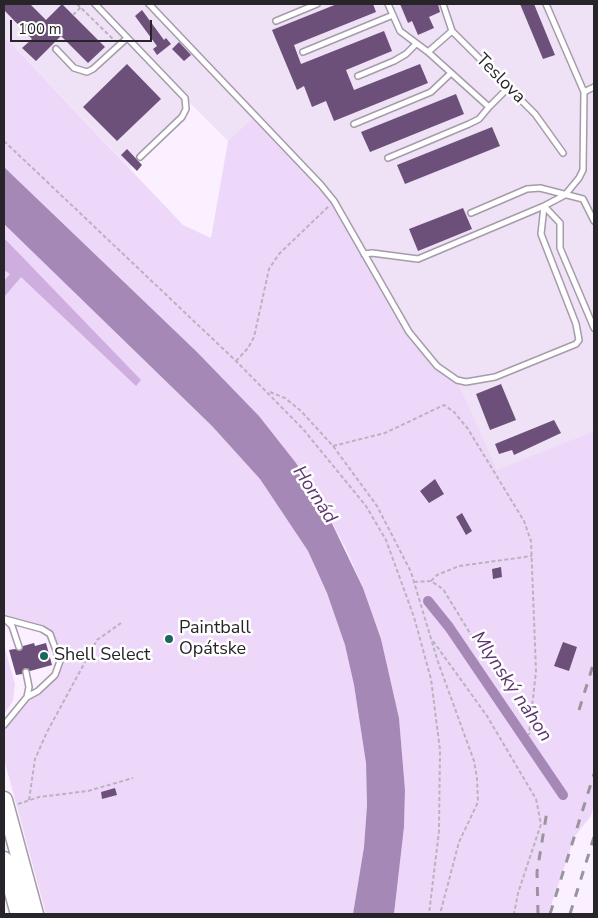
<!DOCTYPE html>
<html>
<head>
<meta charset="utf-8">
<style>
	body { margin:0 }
	#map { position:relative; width:598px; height:918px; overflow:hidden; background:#faf0ff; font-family:"Nunito Sans",sans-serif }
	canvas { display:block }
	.frame { position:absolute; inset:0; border:5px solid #28252a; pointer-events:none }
	.scale { position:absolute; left:10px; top:20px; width:142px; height:22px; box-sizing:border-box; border:2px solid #28252a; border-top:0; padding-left:6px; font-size:15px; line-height:18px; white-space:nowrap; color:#28252a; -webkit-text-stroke:4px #fff; paint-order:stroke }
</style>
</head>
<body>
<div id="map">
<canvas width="598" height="918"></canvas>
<div class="frame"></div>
<div class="scale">100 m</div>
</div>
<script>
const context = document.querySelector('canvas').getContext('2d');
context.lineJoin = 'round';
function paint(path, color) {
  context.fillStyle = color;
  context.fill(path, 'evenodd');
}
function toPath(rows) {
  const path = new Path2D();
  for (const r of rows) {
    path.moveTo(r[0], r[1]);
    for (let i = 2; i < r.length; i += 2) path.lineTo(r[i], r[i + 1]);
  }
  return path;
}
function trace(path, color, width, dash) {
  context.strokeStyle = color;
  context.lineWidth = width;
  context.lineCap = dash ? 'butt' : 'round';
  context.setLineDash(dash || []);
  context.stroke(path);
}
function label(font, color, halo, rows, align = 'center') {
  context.font = font + ' "Nunito Sans",sans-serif';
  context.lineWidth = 5;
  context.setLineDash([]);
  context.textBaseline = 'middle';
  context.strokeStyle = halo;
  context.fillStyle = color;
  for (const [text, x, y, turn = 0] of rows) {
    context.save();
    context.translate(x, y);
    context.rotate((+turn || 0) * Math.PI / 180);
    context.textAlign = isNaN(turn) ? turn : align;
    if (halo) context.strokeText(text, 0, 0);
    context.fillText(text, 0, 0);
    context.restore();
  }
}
paint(toPath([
	[4,4,594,4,594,431,497,471,457,380,437,366,421,347,256,115,228,141,186,99,182,117,130,168,4,36]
]), '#efe1f6');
paint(toPath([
	[4,36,183,225,211,238,228,141,256,115,334,201,409,332,437,366,457,380,497,470,594,431,594,805,591,816,575,836,548,914,394,914,404,827,405,790,399,718,381,639,363,588,347,551,326,511,296,463,259,416,197,352,4,167],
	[4,224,212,426,260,479,308,551,327,593,345,645,354,685,366,763,367,805,364,847,353,914,46,914,4,759,4,725,27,697,55,675,60,661,54,640,42,629,4,619],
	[4,645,15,684,13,701,4,714]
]), '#eed8fa');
paint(toPath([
	[4,238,141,380,136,386,21,277,4,297,4,281,10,274,4,270]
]), '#cdaede');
paint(toPath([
	[4,167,197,352,259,416,296,463,326,511,363,588,381,639,399,718,405,790,404,827,394,914,353,914,364,847,367,805,366,763,354,685,345,645,327,593,308,551,260,479,212,426,4,224]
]), '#a688b6');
trace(toPath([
	[428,601,449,627,563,795]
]), '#a688b6', 10);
paint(toPath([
	[4,4,30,4,46,20,62,4,105,47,88,63,61,36,36,61,22,48,32,39,4,10],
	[337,4,373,4,376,12,294,45,301,64,384,31,392,51,346,70,354,90,420,64,428,83,334,121,326,101,312,107,304,86,297,90,272,30],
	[400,4,438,4,440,12,429,17,434,28,418,35,412,21,408,23],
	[520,4,534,4,555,55,543,59],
	[142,10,164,40,166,38,171,44,157,55,153,49,157,46,135,16],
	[179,42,191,55,184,61,172,49],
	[127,64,161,99,117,141,83,107],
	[456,94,464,114,370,152,361,132],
	[492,127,500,146,405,184,397,165],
	[127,149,142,165,137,171,121,155],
	[463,208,472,229,418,251,409,229],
	[501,384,516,420,490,430,476,394],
	[554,420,561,433,514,455,512,450,499,454,495,444],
	[435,479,444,494,429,503,420,491],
	[462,513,472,531,466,535,456,517],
	[501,567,502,577,493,579,492,569],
	[563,642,577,647,569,671,554,666],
	[34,643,35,646,46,643,52,665,30,671,25,668,22,674,16,675,9,650,15,649,20,651,23,646],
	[115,788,117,795,102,799,101,792]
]), '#6c507a');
const service = toPath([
	[95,4,185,98,186,109,182,117,140,157],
	[149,4,321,185,334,201,409,332,437,366,457,380,466,382,495,377,576,344,579,340,576,324,541,234,544,206,565,195,579,178,583,170,584,92,546,4],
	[388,4,400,31,428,52,452,31],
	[443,4,452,31,535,114,563,153],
	[276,21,317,4],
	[56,49,74,68,87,72,93,69,127,38],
	[303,52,393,15],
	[358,76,394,61,406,54,416,44],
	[584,92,594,87],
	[489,107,509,87],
	[354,124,431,92,451,73],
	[388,158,469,124,479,119,489,107,428,52],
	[471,213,527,189,540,188,583,199,594,221],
	[364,254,372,253,418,259,544,206,560,223,560,248,594,328],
	[5,619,42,629,50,634,60,661,55,675,38,691,27,697],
	[7,621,12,626,19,647],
	[4,725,27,697,29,687,26,672]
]);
const trunk = toPath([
	[4,800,35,914],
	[4,860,19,914]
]);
trace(service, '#a59caa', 8);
trace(trunk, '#a59caa', 19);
trace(toPath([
	[77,4,115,41],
	[31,5,31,4],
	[73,15,81,7],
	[4,141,236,361,303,429,366,506,386,540,414,617,431,679,440,750,439,831,429,914],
	[236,361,248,348,254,337,269,269,279,254,329,206],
	[270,392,285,398,301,411,333,446,377,506,411,572,438,662,474,761,477,778,478,802,459,842,440,914],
	[333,446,385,433,444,405,454,412,468,429,524,521,531,541,536,671,529,735],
	[431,581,437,575,459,566,532,556],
	[414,582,431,581,443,589,498,679],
	[433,641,487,716,536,799,541,824,518,893,514,914],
	[29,800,35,759,47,732,97,640,121,623],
	[18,804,39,797,88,791,133,778],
	[593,914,594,911]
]), '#bab2be', 2, [4, 2.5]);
trace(service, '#fff', 5);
trace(trunk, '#fff', 16);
trace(toPath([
	[579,710,594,662],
	[538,914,537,872,547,811],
	[550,914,594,774],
	[570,914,594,837]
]), '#9a949e', 3, [9, 9]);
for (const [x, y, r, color] of [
	[169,639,5,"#1b665f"],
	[44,656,5,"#1b665f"]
]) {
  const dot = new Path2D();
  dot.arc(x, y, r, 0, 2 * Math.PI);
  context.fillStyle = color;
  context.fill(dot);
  trace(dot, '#fff', 2);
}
label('18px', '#28252a', '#fff', [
	["Teslova",500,79,45]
]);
label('18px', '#28252a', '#fff', [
	["Paintball",179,629],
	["Opátske",179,650],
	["Shell Select",54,656]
], 'left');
label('italic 19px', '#5d3570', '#fff', [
	["Hornád",314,495,57],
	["Mlynský náhon",511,687,56]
]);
</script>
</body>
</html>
